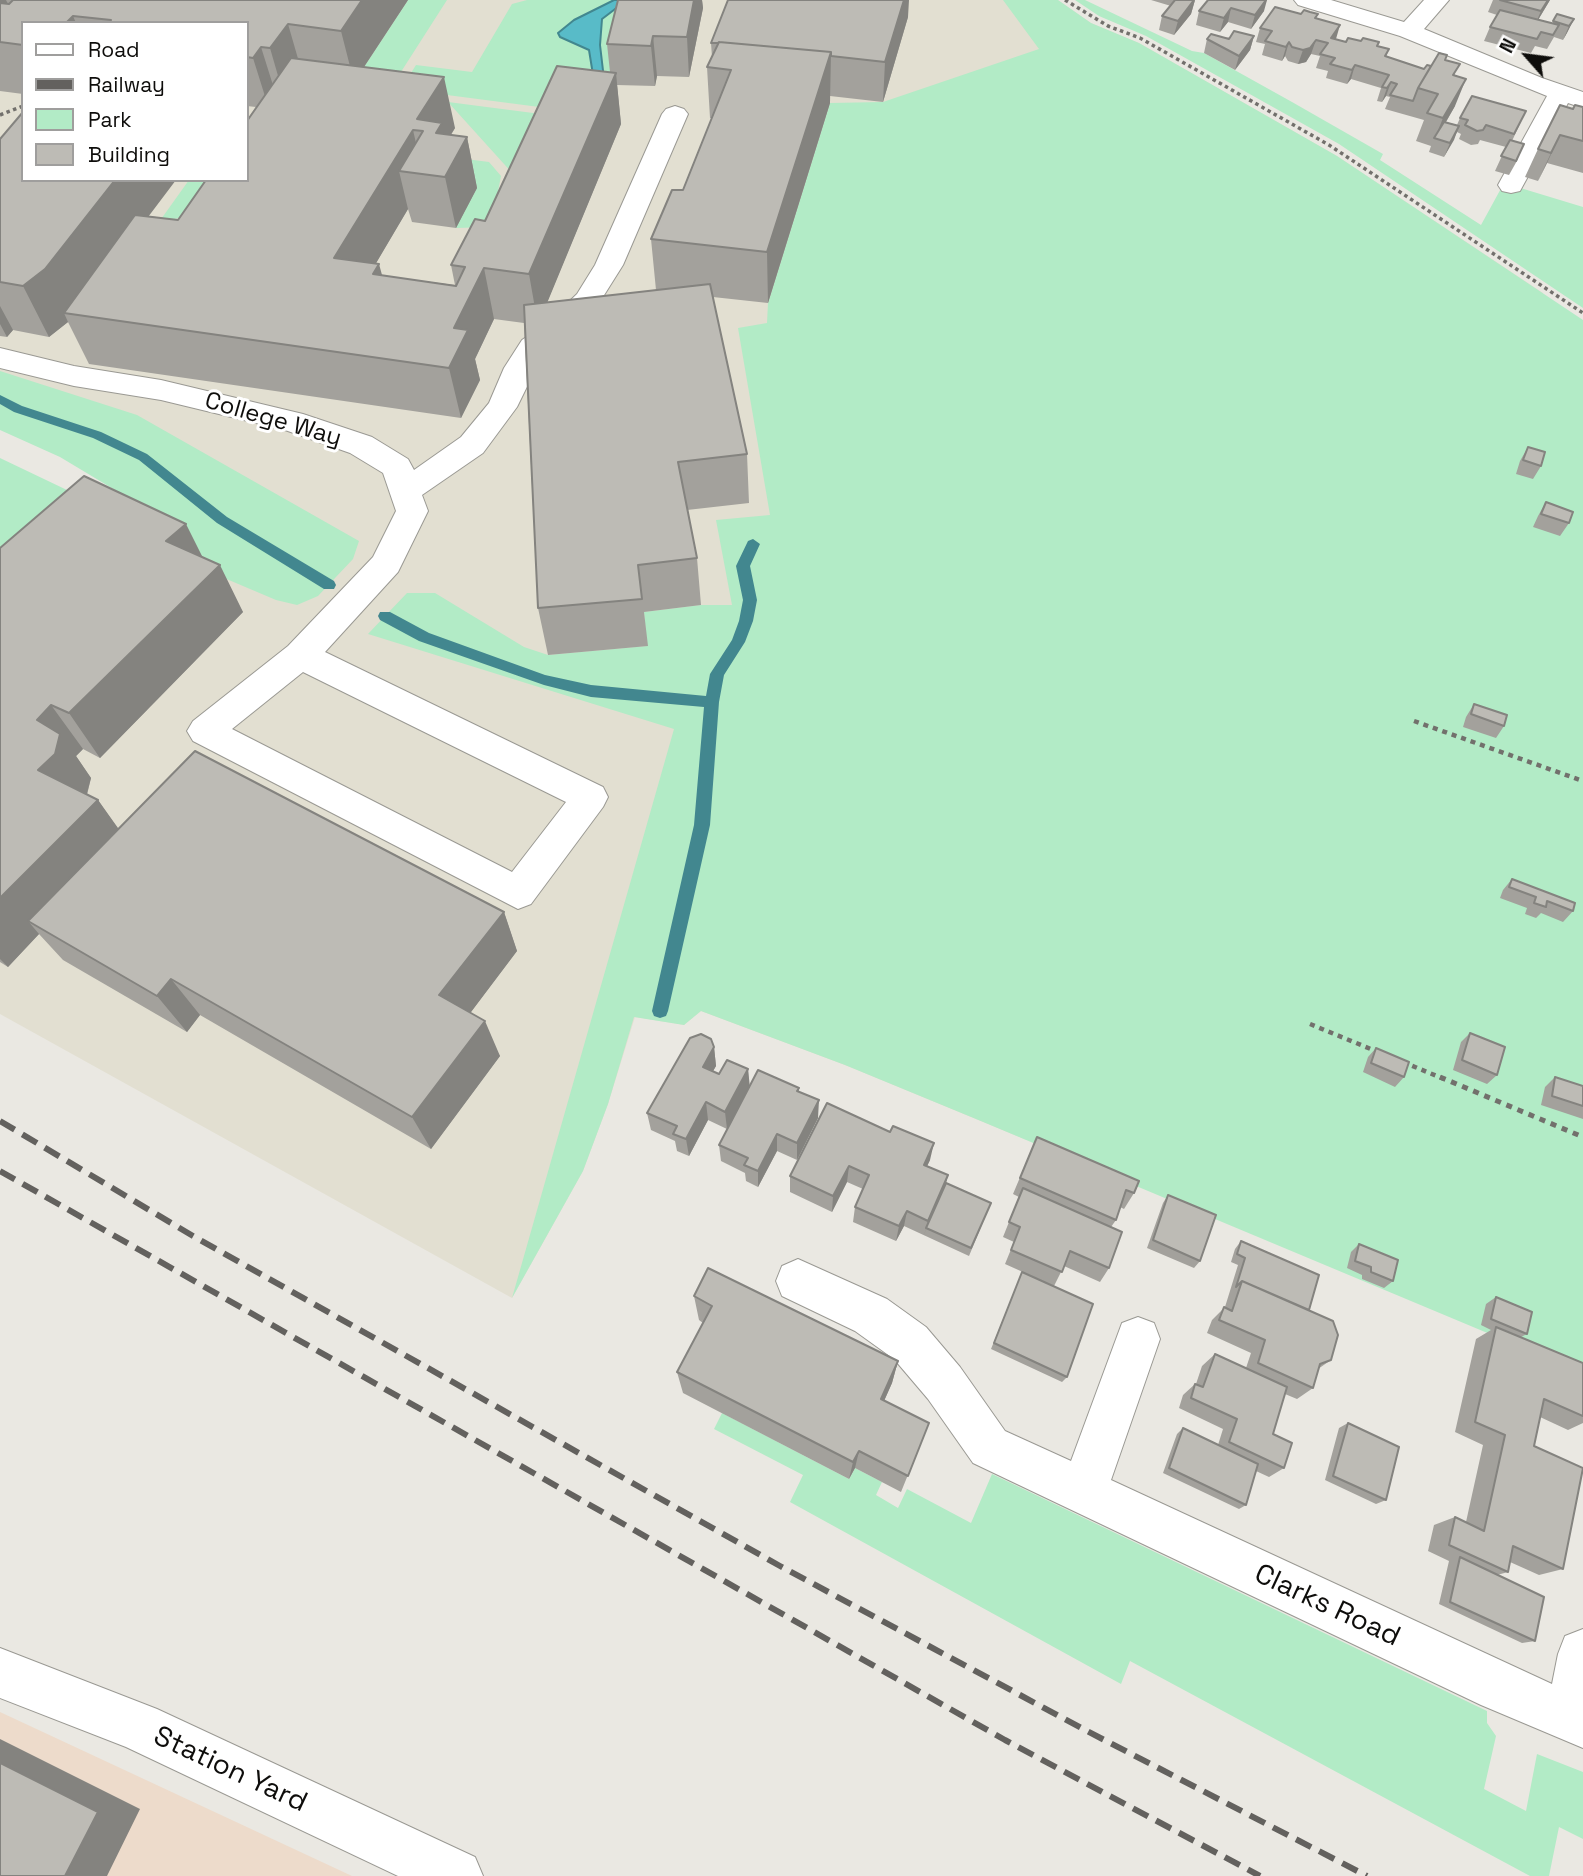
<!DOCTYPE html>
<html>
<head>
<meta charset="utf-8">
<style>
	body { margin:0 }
	#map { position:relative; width:1583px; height:1876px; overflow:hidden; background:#eae8e2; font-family:"Space Grotesk",sans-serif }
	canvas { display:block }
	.legend { position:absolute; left:21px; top:21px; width:228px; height:161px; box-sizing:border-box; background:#fff; border:2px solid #9f9e9d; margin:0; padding:9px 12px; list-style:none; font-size:21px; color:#0e0d0b }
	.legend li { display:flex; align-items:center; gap:14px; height:35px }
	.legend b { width:35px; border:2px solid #9f9e9d }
	.north { position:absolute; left:1492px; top:21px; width:70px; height:70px; -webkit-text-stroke:5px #fff; paint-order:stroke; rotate:298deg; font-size:19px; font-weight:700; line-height:28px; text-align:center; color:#0e0d0b }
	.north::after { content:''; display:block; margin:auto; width:24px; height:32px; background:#0e0d0b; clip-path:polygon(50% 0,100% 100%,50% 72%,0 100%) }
</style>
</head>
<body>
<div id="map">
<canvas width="1583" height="1876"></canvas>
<ul class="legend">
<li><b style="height:9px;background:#fff"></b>Road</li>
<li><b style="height:9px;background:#63615e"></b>Railway</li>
<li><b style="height:19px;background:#b2ebc6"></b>Park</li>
<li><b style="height:19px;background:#bdbbb5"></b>Building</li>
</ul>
<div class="north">N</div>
</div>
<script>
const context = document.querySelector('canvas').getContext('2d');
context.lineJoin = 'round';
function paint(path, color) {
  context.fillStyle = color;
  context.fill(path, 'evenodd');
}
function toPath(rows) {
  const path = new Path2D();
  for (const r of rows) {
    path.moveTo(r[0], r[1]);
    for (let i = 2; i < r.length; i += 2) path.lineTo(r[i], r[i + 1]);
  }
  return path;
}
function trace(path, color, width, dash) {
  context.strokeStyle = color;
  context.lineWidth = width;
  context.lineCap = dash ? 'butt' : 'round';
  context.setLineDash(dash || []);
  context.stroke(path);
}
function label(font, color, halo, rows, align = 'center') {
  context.font = font + ' "Space Grotesk",sans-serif';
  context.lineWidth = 6;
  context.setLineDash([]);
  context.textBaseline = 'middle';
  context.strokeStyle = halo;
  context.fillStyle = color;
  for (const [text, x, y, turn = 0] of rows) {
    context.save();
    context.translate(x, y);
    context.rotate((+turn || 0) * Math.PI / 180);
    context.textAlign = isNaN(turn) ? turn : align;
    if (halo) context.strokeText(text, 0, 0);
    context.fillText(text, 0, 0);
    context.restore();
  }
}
paint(toPath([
	[0,1712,352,1876,0,1876]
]), '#eddbcb');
paint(toPath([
	[0,0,1058,0,1091,23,1139,43,1337,156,1543,293,1211,1216,845,1065,701,1011,684,1025,635,1017,608,1104,583,1171,512,1298,0,1014,0,623,167,475,0,399],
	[23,23,247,23,247,180,23,180]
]), '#e2dfd1');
paint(toPath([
	[408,0,447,0,399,75,354,82],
	[527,0,614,0,560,37,589,50,594,80,604,79,600,45,602,19,627,0,612,85,593,114,401,89,416,65,472,72,512,4],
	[1003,0,1058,0,1091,23,1139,43,1337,156,1583,320,1583,1373,976,1119,845,1065,701,1011,684,1025,634,1017,608,1104,583,1171,512,1298,674,729,368,634,407,593,435,593,524,647,548,655,647,646,644,612,701,605,732,605,716,520,770,515,738,328,767,323,768,303,830,103,883,102,1039,49],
	[1075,0,1085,0,1192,51,1204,53,1292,102,1383,154,1380,160,1481,225,1504,183,1583,207,1583,308,1339,144,1146,36,1099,16],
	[448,102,564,117,514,175],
	[294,128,243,205,159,222,189,180,247,180],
	[450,157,489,162,501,176,491,227,456,228],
	[0,371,137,415,359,541,353,559,318,596,297,605,276,600,210,572,135,502,60,457,0,430],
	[0,458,90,501,0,579],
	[722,1413,849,1479,855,1468,882,1482,876,1495,898,1508,907,1489,971,1523,992,1474,1487,1711,1487,1723,1496,1736,1484,1789,1526,1811,1537,1754,1583,1772,1583,1839,1559,1827,1549,1876,1530,1876,1130,1661,1121,1684,790,1502,803,1475,714,1429]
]), '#b2ebc6');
const water = toPath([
	[614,0,627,0,602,19,600,45,604,79,594,81,589,50,560,37,558,33,574,20,614,0]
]);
paint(water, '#58bbc8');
trace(water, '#42878f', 2);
paint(toPath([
	[0,395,22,406,101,432,147,454,227,517,334,581,336,585,334,589,324,589,217,523,139,460,93,438,14,412,0,404,0,395],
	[753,539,760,544,750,566,757,600,753,621,745,642,724,675,719,702,710,825,668,1011,666,1016,660,1018,654,1016,652,1011,694,825,704,707,591,697,544,685,419,641,380,620,378,616,380,612,390,612,429,633,545,675,591,685,706,696,710,674,732,640,739,621,743,600,736,566,748,541,753,539]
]), '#42878f');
const minor = toPath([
	[1294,0,1331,0,1404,22,1424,0,1449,0,1424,29,1542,78,1583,92,1583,108,1568,103,1520,191,1511,193,1502,191,1498,185,1547,96,1400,36,1298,5,1294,0],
	[675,106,684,109,688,114,623,265,601,300,569,335,543,354,517,407,483,453,422,495,428,511,398,572,325,652,603,787,608,797,603,807,531,904,518,909,193,741,187,731,193,721,288,646,373,557,396,511,383,473,350,453,285,430,161,400,74,386,0,368,0,348,74,366,161,380,303,414,372,437,408,459,414,470,461,437,489,403,504,368,522,340,549,321,577,294,595,265,662,114,666,109,675,106],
	[303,672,566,802,512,872,232,729,303,672],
	[798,1259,887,1299,926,1327,960,1367,1005,1431,1071,1461,1122,1323,1138,1317,1154,1323,1160,1339,1111,1480,1552,1684,1558,1654,1565,1636,1583,1629,1583,1748,1481,1705,973,1463,928,1399,894,1359,855,1331,782,1296,776,1281,782,1266,798,1259],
	[0,1648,157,1709,475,1857,483,1876,398,1876,126,1747,0,1698,0,1648]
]);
trace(minor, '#9a9993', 2);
trace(toPath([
	[1065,0,1108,26,1140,38,1329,145,1583,313],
	[0,115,23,106]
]), '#72706c', 3.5, [3.5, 3.5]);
trace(toPath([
	[1414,721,1583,781],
	[1310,1024,1378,1052],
	[1403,1062,1444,1079]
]), '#72706c', 4.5, [5, 5]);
trace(toPath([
	[1440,1077,1583,1137]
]), '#72706c', 5, [6, 6]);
paint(minor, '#fff');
trace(toPath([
	[0,1121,193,1236,780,1566,1087,1731,1367,1876],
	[0,1171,1005,1740,1260,1876]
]), '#63615e', 6, [17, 9]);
paint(toPath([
	[0,0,408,0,364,67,455,128,451,135,467,137,477,188,456,228,412,222,408,209,376,263,382,276,455,285,451,265,485,221,610,72,607,44,618,0,702,0,703,8,689,77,657,76,655,86,617,85,621,124,547,302,656,290,651,239,683,190,712,118,710,118,707,67,712,57,711,43,908,17,883,102,830,96,830,103,768,303,713,297,747,454,749,503,687,510,697,558,701,605,644,612,648,646,548,655,538,608,524,323,494,319,475,359,480,380,461,418,89,364,68,322,49,337,13,330,7,337,0,336,0,139,149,216,178,220,256,107,247,106,247,23,23,23,23,94,0,91],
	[1151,0,1195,0,1191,14,1174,35,1159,30,1162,16,1171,6],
	[1208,0,1264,11,1251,29,1228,22,1220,32,1196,25,1199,11],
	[1493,0,1550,0,1538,20,1552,24,1557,14,1574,19,1563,40,1554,37,1547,49,1535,46,1531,53,1484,41,1490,27,1497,15,1488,12],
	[1318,14,1316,18,1336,39,1346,42,1377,46,1389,49,1386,57,1424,69,1431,66,1447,55,1445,60,1455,75,1455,106,1446,122,1457,125,1460,118,1526,111,1512,141,1518,159,1509,175,1495,171,1506,147,1480,140,1478,144,1471,145,1459,139,1461,134,1457,132,1444,157,1429,152,1431,146,1416,141,1424,120,1385,109,1390,97,1386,96,1382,102,1377,101,1381,88,1351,79,1347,84,1326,78,1328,71,1316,68,1320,56,1311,54,1306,62,1298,64,1288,61,1285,56,1282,61,1262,55,1265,44,1256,42,1260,28],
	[1254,36,1250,50,1235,70,1204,53,1207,39],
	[1583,107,1583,173,1547,163,1538,181,1525,177,1538,149,1573,109],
	[1528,447,1541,466,1533,479,1516,474,1520,461],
	[1546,502,1569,523,1560,536,1533,527,1538,516],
	[0,548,203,557,243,612,100,758,83,749,76,756,91,778,87,795,98,800,118,829,504,912,517,951,470,1013,500,1056,431,1149,200,1015,187,1032,63,960,39,934,8,967,0,962],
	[1474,704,1504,726,1496,738,1463,727,1466,717],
	[1512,879,1573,911,1563,922,1541,913,1536,918,1525,914,1527,908,1500,898,1503,890],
	[1470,1033,1497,1075,1487,1084,1453,1070,1461,1042],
	[714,1047,716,1066,713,1071,719,1074,748,1069,749,1086,799,1088,799,1091,818,1118,797,1160,777,1151,758,1187,746,1181,745,1173,721,1161,719,1145,727,1129,708,1120,689,1156,677,1151,675,1141,651,1130,647,1113],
	[1376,1048,1404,1077,1395,1087,1363,1072,1368,1057],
	[1555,1077,1583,1086,1583,1119,1541,1105,1545,1087],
	[827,1103,930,1160,927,1166,946,1183,991,1203,969,1256,904,1226,896,1241,853,1222,855,1207,863,1189,847,1182,832,1212,790,1192,790,1176],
	[1037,1137,1134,1193,1124,1209,1120,1207,1116,1220,1111,1227,1109,1268,1100,1282,1064,1266,1054,1286,1005,1264,1014,1242,1003,1237,1019,1197,1013,1194],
	[1168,1195,1200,1261,1194,1268,1147,1248,1163,1203],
	[1241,1241,1309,1310,1331,1360,1318,1369,1313,1388,1297,1399,1285,1394,1273,1434,1284,1468,1269,1477,1256,1471,1246,1505,1239,1509,1163,1473,1177,1434,1183,1428,1218,1445,1223,1429,1179,1408,1183,1395,1195,1384,1196,1384,1202,1366,1215,1354,1246,1368,1251,1353,1207,1333,1212,1320,1225,1307,1238,1265,1231,1262,1235,1249],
	[1359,1244,1393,1281,1384,1288,1362,1279,1362,1275,1347,1268,1351,1252],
	[1022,1272,1067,1377,1062,1382,991,1349],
	[694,1296,898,1361,892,1383,884,1401,929,1423,901,1492,855,1468,849,1479,683,1393,677,1372,703,1323,699,1320],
	[1496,1297,1527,1334,1521,1337,1583,1363,1583,1423,1568,1430,1540,1417,1534,1446,1563,1569,1539,1575,1510,1562,1508,1572,1497,1575,1535,1641,1522,1643,1439,1604,1449,1561,1428,1551,1434,1525,1455,1517,1466,1522,1483,1445,1455,1432,1476,1339,1491,1330,1481,1325,1486,1304],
	[1348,1423,1386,1500,1376,1504,1325,1480,1339,1428]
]), '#a3a19c');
paint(toPath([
	[0,0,6,0,9,6,0,15],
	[362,0,408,0,354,82,341,31],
	[694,0,702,0,703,8,689,77,687,37],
	[904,0,909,0,908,17,883,102,885,62],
	[1195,0,1191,14,1174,35,1178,21],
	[1266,0,1267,0,1264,11,1251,29,1255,15],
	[1548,0,1550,0,1535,25,1541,11],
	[1231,8,1228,22,1220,32,1224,18],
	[73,16,76,23,66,23],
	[1574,19,1567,33,1563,40,1569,26],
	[288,24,303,76,285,100,270,48],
	[1340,25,1336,39,1331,38],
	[653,36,657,76,655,86,651,46],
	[1254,36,1250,50,1235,70,1239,56],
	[1316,40,1311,54,1306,62,1298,64,1303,50],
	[1289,42,1285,56,1282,61,1286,47],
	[261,47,277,98,269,109,253,58],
	[831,52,830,103,768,303,767,252],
	[1355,65,1351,79,1347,84,1352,70],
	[616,73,621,124,538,325,529,274],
	[444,77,455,128,446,142,467,137,477,188,456,228,445,177,417,119],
	[1466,79,1455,106,1436,139,1435,138,1443,118],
	[1391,82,1386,96,1382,102,1387,88],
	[1459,126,1454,140,1444,157,1450,143],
	[413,130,423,174,399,171,408,209,349,309,334,258],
	[1560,135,1547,163,1538,181,1551,153],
	[115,180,176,180,74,315,64,313,68,322,49,337,23,286],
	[379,264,393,315,373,274],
	[484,268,494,319,475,359,480,380,461,418,449,368,454,328],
	[0,306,13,330,7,337,0,324],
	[186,524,210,572,166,541],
	[220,565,243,612,100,758,69,713],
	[51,705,83,749,76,756,91,778,86,797,38,770,37,720],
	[98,800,128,842,28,921,39,934,8,967,0,959,0,898],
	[504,912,517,951,456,1032,439,995],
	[171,979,200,1015,187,1032,157,996],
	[485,1021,500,1056,431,1149,412,1117],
	[714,1047,716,1066,705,1085,703,1067],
	[748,1069,750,1088,727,1129,725,1112],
	[819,1100,818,1118,797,1160,797,1143],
	[706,1102,708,1120,689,1156,686,1139],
	[777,1134,777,1151,758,1187,758,1171],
	[934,1143,930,1160,920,1181,924,1165],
	[849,1166,847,1182,832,1212,833,1196],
	[948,1175,944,1191,926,1228,924,1236,928,1221],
	[907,1211,904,1226,896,1241,899,1226],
	[898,1361,892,1383,876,1419,881,1399],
	[859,1451,855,1468,849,1479,853,1462],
	[0,1739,140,1809,107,1876,65,1876,0,1763]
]), '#84837f');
const building = toPath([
	[13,0,362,0,341,31,288,24,270,48,261,47,253,58,247,57,247,23,109,23,111,20,73,16,66,23,23,23,23,45,0,42,0,3,9,4,13,0],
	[618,0,694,0,687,37,653,36,651,46,607,44,618,0],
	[728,0,904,0,885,62,831,56,831,52,719,42,718,43,711,43,728,0],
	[1175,0,1194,0,1178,21,1162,16,1175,0],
	[1208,0,1266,0,1255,15,1231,8,1224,18,1199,11,1208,0],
	[1500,0,1548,0,1541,11,1500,0],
	[1275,7,1301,14,1304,10,1310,12,1318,14,1315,18,1340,25,1331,38,1346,42,1348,38,1361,41,1363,38,1379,42,1377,46,1389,49,1385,56,1424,69,1427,65,1431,66,1418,88,1413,101,1390,95,1397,84,1391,82,1387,88,1382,87,1389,75,1355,65,1352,70,1330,64,1335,58,1320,54,1328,43,1316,40,1310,48,1303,50,1292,47,1289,42,1286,47,1265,41,1272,31,1260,28,1275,7],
	[1500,10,1559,25,1553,35,1541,32,1537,39,1490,27,1500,10],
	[1557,14,1574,19,1569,26,1553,21,1557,14],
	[1234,31,1254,36,1239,56,1207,39,1211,34,1229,39,1234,31],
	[719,42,831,52,767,252,651,239,672,190,683,190,731,70,707,67,719,42],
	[1439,53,1447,55,1445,60,1460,64,1453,75,1466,79,1443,118,1427,113,1438,94,1418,88,1439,53],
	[291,58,444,77,417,119,442,123,436,133,467,137,445,177,399,171,423,131,413,130,334,258,379,264,373,274,456,286,465,267,451,265,475,219,485,221,557,66,616,73,529,274,484,268,454,328,468,330,449,368,64,313,135,215,178,220,206,180,247,180,247,121,291,58],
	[1472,96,1526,111,1514,134,1486,125,1483,130,1477,131,1465,125,1468,120,1460,118,1472,96],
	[1560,105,1573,109,1575,105,1583,107,1583,141,1560,135,1551,153,1538,149,1560,105],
	[23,112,23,180,115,180,45,269,23,286,0,282,0,139,23,112],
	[1444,122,1459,126,1450,143,1434,138,1444,122],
	[1510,140,1524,144,1516,161,1501,156,1510,140],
	[710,284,747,454,678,462,697,558,638,565,642,599,538,608,524,305,710,284],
	[1528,447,1545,452,1541,466,1523,460,1528,447],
	[84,476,186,524,166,541,220,565,69,713,51,705,37,720,60,734,55,754,38,770,98,800,0,898,0,548,84,476],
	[1546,502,1573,512,1569,523,1541,514,1546,502],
	[1474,704,1507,715,1504,726,1471,714,1474,704],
	[195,751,504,912,439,995,485,1021,412,1117,171,979,157,996,28,921,195,751],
	[1512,879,1575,903,1573,911,1547,901,1546,907,1534,903,1536,897,1509,887,1512,879],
	[1470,1033,1505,1047,1497,1075,1462,1060,1470,1033],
	[701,1034,711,1039,714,1047,703,1067,719,1074,727,1060,748,1069,725,1112,706,1102,686,1139,673,1134,677,1126,647,1113,690,1038,701,1034],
	[1376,1048,1409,1062,1404,1077,1371,1063,1376,1048],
	[758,1070,799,1088,797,1091,819,1100,797,1143,777,1134,758,1171,744,1165,748,1158,719,1145,758,1070],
	[1555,1077,1583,1086,1583,1106,1552,1096,1555,1077],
	[827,1103,890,1132,893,1126,934,1143,924,1165,948,1175,928,1221,907,1211,899,1226,855,1207,869,1175,849,1166,833,1196,790,1176,827,1103],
	[1037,1137,1139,1181,1134,1193,1126,1190,1116,1220,1020,1178,1037,1137],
	[946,1183,991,1203,971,1248,926,1228,946,1183],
	[1023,1188,1122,1232,1109,1268,1070,1251,1062,1272,1011,1250,1020,1227,1009,1222,1023,1188],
	[1168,1195,1216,1215,1200,1261,1153,1240,1168,1195],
	[1241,1241,1319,1275,1309,1310,1242,1281,1236,1287,1245,1258,1237,1254,1241,1241],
	[1359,1244,1398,1260,1393,1281,1371,1272,1371,1267,1355,1261,1359,1244],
	[708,1268,898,1361,881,1399,929,1423,908,1476,859,1451,853,1462,677,1372,712,1306,694,1296,708,1268],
	[1022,1272,1093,1304,1067,1377,994,1343,1022,1272],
	[1242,1281,1333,1321,1338,1335,1331,1360,1320,1364,1313,1388,1258,1363,1265,1340,1219,1320,1224,1307,1232,1311,1242,1281],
	[1496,1297,1532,1312,1527,1334,1491,1319,1496,1297],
	[1496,1327,1583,1363,1583,1416,1544,1399,1534,1446,1583,1468,1563,1569,1513,1546,1508,1572,1449,1545,1455,1517,1484,1531,1505,1435,1475,1422,1496,1327],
	[1215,1354,1287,1387,1273,1434,1292,1443,1284,1468,1229,1442,1237,1419,1191,1398,1195,1384,1203,1387,1215,1354],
	[1348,1423,1399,1447,1386,1500,1333,1476,1348,1423],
	[1183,1428,1258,1464,1246,1505,1169,1468,1183,1428],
	[1460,1557,1544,1597,1535,1641,1450,1602,1460,1557],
	[0,1763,98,1812,65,1876,0,1876,0,1763]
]);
paint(building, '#bdbbb5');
trace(building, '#84837f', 2);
label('24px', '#0e0d0b', '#fff', [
	["College Way",273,420,16]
]);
label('28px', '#0e0d0b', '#fff', [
	["Clarks Road",1327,1606,25],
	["Station Yard",230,1770,25]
]);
</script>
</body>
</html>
